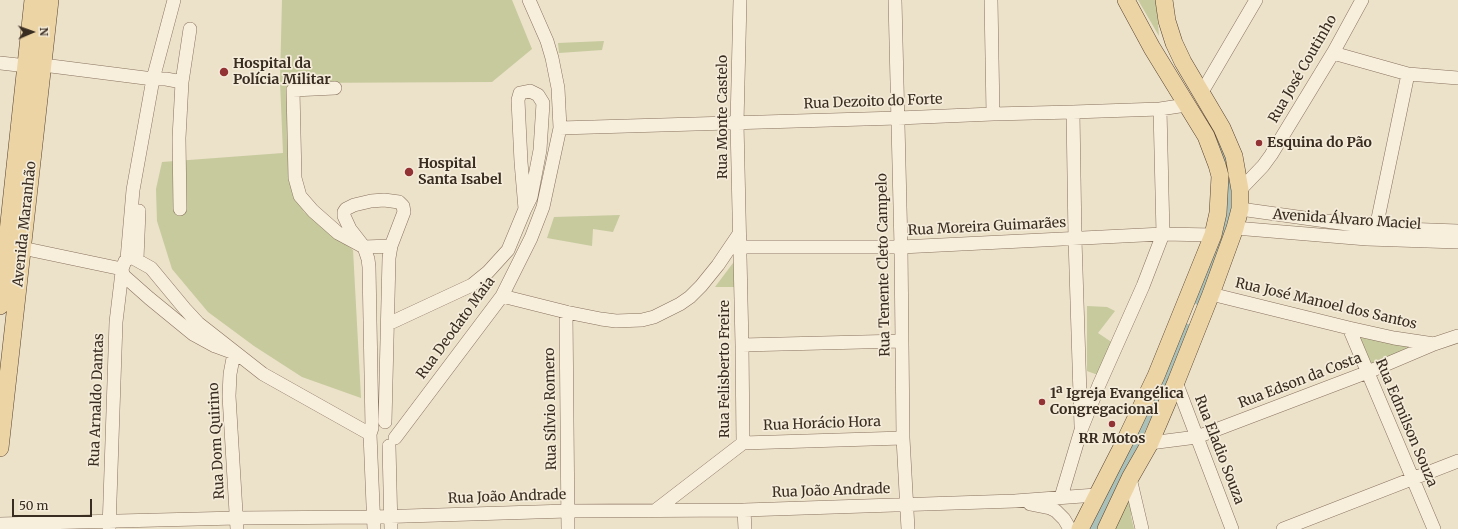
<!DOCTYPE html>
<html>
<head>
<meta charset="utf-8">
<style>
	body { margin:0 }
	#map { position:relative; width:1458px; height:529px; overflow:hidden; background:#ece1c9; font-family:Merriweather,serif }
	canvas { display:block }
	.north { position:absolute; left:12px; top:12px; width:40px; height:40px; -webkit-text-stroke:3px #f4ebd8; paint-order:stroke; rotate:88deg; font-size:11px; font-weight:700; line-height:16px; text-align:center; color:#392c21 }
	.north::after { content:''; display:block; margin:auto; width:14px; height:18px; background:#392c21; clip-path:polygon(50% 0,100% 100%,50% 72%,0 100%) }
	.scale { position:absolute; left:12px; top:499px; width:80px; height:18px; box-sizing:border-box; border:2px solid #392c21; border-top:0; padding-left:5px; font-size:12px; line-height:14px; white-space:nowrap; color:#392c21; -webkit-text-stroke:3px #f4ebd8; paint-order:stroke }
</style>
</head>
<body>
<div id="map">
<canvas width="1458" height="529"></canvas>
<div class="north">N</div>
<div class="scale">50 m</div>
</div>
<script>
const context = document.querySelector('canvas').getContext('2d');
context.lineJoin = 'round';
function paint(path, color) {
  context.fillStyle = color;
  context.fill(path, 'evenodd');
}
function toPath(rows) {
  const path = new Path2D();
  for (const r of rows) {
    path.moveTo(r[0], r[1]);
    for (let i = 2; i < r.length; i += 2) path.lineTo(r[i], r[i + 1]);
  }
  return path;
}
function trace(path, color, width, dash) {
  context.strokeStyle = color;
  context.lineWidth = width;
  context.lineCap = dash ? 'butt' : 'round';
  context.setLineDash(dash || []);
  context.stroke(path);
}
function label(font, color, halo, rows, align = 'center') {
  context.font = font + ' Merriweather,serif';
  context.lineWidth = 3.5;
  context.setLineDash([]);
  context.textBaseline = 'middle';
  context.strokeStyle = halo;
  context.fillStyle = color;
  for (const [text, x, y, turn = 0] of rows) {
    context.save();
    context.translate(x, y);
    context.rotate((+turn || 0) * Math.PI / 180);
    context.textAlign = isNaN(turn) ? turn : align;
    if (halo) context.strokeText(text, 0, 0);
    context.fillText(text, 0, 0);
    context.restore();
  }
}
paint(toPath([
	[282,0,512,0,532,49,492,82,288,83,289,182,304,212,353,250,361,398,302,377,254,346,208,312,172,269,157,221,156,189,162,162,283,153,280,81],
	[1138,0,1156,0,1159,36],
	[604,41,602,50,559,53,558,43],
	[620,215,613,232,593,229,592,246,547,238,554,217],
	[736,259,736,287,715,287],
	[1087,306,1107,307,1115,311,1098,333,1113,343,1098,375,1087,371],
	[1358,333,1412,347,1373,367],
	[1131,491,1131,516,1134,529,1113,529]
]), '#c6ca9d');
trace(toPath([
	[1198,299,1232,211,1230,180,1224,159,1216,144],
	[1162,382,1186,329],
	[1093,529,1154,399]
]), '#a9c1b9', 11);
const minor = toPath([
	[740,0,737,123,742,345,743,443],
	[895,0,901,247,903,438,908,529],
	[991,0,993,114],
	[1333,53,1408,74,1458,78],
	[0,63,27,66],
	[43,65,153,79,166,79,182,82,179,138,180,209],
	[182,82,190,29],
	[335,88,293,90,295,178,300,196,313,211,338,233,364,247,391,246],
	[1202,92,1256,0],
	[1073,112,1075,239,1081,426],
	[560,128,898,118,993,114,1073,112,1160,109,1186,105],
	[1240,190,1263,166,1271,155,1333,53,1362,0],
	[1240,209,1376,228,1458,231],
	[1235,228,1367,239,1458,242],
	[1376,228,1408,74],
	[739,247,901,247,1163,234,1213,235],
	[22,248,122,269],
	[127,259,133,190,153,79,174,0],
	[137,259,139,211],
	[1211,294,1349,328,1394,338,1434,344],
	[502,296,566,312,601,319,616,321,642,320,654,317,680,304,690,297,701,286,718,265,739,234],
	[566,312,568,529],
	[388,324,472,285,488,272,508,250,525,209,531,197,540,150,543,103,538,95,530,91,520,93,518,100,521,162,525,209],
	[1349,328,1434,529],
	[742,345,902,341],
	[234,353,215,346,193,334,149,298,123,275,122,269,125,261,130,258,133,258,151,268,185,309,198,323,263,374,370,434],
	[234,353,230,374,229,396,237,529],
	[1176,382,1232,529],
	[395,438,502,296,531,238,543,207,560,128,558,88,552,58,547,41,529,0],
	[743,443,903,438],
	[1150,443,1197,437,1368,372,1434,344,1458,336],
	[389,446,391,529],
	[1130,478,1142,529],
	[1061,497,1081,430,1099,385,1143,286,1163,234,1160,109],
	[1030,504,1050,508,1056,511,1064,519,1070,529],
	[656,510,743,443],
	[744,510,745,529],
	[0,524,237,518,374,517,568,511,744,510,1015,501,1096,495],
	[109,529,116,322,122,272],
	[374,529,370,434,372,428,369,267,368,259,364,247,350,229,344,216,344,212,346,209,354,205,371,201,384,200,399,202,403,206,404,212,391,246,389,258,385,422],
	[1283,529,1458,461]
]);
const major = toPath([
	[0,306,33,0],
	[0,448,50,0],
	[1080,529,1126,439,1156,376,1213,235,1218,213,1220,176,1217,165,1206,136,1152,48,1126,0],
	[1106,529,1130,478,1150,443,1176,382,1211,294,1235,228,1240,209,1240,190,1234,156,1222,128,1183,62,1174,43,1167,21,1164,0]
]);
trace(minor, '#88735f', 14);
trace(major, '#564232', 18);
trace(minor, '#f7eedc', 13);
trace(major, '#ecd4a4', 17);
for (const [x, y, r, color] of [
	[224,72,5,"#933235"],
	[1259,143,4,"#933235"],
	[409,172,5,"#933235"],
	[1042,402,4,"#933235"],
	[1112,424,4,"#933235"]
]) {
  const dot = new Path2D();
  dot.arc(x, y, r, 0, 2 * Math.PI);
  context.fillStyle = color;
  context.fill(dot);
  trace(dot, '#f4ebd8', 1.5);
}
label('bold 14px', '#392c21', '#f4ebd8', [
	["Hospital da",233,64],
	["Polícia Militar",233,80],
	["Esquina do Pão",1267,143],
	["Hospital",418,164],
	["Santa Isabel",418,180],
	["1ª Igreja Evangélica",1050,394],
	["Congregacional",1050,410],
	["RR Motos",1112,439,"center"]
], 'left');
label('14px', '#392c21', '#f4ebd8', [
	["Rua José Coutinho",1303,69,-60],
	["Rua Dezoito do Forte",873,102,-2],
	["Rua Monte Castelo",723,117,-90],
	["Avenida Álvaro Maciel",1347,220,4],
	["Avenida Maranhão",25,224,-84],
	["Rua Moreira Guimarães",987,227,-3],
	["Rua Tenente Cleto Campelo",884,265,-91],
	["Rua José Manoel dos Santos",1326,304,13],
	["Rua Deodato Maia",456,328,-54],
	["Rua Felisberto Freire",725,369,-90],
	["Rua Edson da Costa",1300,381,-21],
	["Rua Arnaldo Dantas",97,400,-88],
	["Rua Sílvio Romero",551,409,-91],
	["Rua Edmilson Souza",1406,423,67],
	["Rua Horácio Hora",822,424,-2],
	["Rua Dom Quirino",217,441,-93],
	["Rua Eladio Souza",1219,450,69],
	["Rua João Andrade",831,491,-2],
	["Rua João Andrade",507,497,-2]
]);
</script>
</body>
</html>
